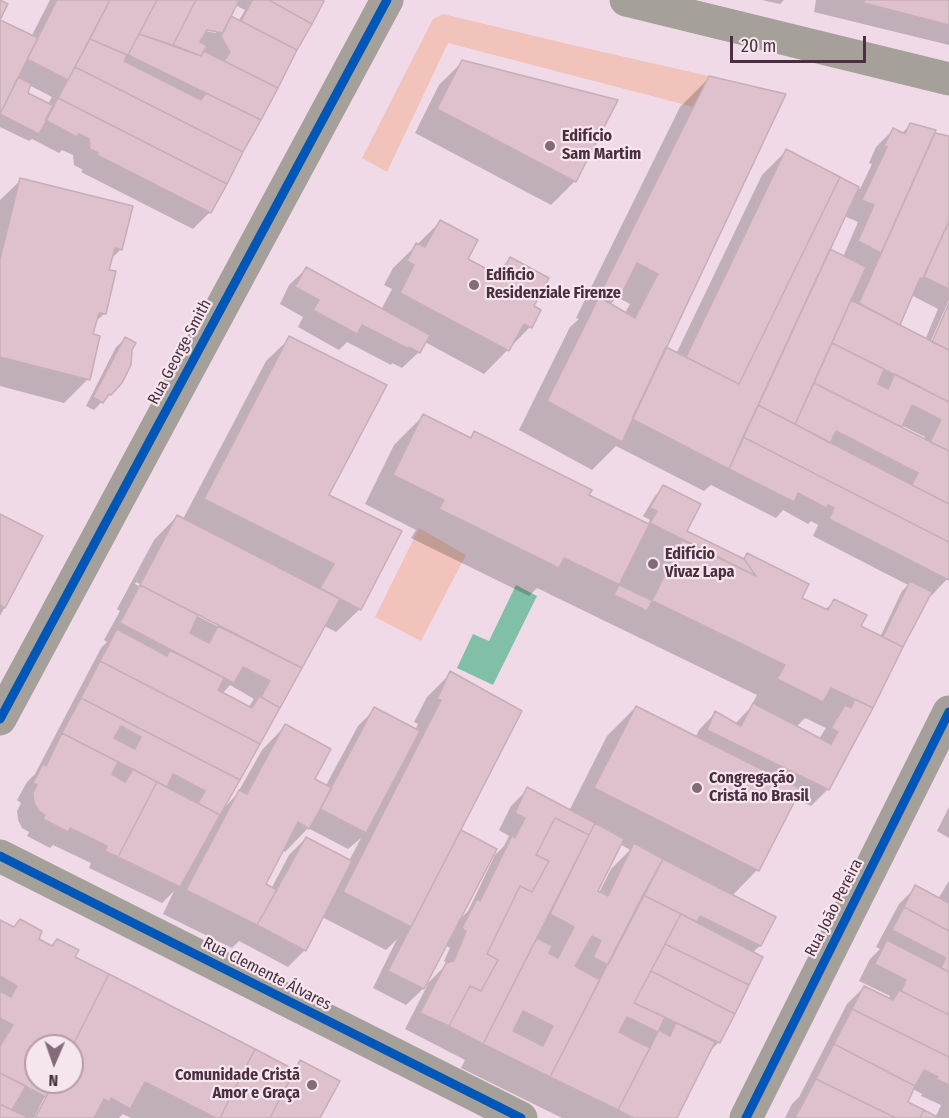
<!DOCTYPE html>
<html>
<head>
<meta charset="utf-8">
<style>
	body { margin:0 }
	#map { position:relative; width:949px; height:1118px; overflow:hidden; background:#f1dae7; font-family:"Fira Sans Condensed",sans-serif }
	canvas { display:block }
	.north { position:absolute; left:24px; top:1034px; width:60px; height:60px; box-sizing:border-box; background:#f6e7ef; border:2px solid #b29da9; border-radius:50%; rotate:182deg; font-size:16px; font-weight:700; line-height:24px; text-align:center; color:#4b2f40 }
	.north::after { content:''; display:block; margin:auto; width:21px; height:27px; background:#856b7a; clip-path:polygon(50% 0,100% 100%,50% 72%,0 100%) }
	.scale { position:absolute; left:730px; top:36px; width:136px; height:27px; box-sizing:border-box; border:3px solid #4b2f40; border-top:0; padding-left:8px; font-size:18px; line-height:21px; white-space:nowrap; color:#4b2f40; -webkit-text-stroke:4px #f6e7ef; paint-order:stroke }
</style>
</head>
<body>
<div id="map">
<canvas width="949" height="1118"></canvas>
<div class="north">N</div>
<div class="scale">20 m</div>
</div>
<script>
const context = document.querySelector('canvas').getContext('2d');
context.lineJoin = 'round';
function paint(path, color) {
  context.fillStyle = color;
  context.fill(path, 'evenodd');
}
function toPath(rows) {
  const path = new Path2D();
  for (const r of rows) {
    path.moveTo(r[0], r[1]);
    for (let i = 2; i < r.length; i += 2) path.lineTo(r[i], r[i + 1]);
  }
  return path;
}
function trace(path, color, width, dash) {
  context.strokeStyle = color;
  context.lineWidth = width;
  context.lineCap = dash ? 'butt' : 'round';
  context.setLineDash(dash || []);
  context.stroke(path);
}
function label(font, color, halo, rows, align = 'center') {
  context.font = font + ' "Fira Sans Condensed",sans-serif';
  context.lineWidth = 4.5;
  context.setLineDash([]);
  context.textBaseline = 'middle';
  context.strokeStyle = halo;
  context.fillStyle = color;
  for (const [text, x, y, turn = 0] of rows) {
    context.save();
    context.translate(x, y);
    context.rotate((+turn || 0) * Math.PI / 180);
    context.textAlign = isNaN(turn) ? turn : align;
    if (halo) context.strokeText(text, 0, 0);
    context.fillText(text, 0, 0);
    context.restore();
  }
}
paint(toPath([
	[443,14,585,48,709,76,694,107,448,43,387,172,362,158,433,19],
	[419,528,466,555,421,641,375,617]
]), '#f1c3ba');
paint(toPath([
	[516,585,537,596,493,685,457,668,473,634,489,641]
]), '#81c0a7');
paint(toPath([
	[50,0,322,0,322,1,210,212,193,229,81,172,83,170,74,165,73,155,62,150,59,153,32,139,29,141,0,127,0,22,31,37],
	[235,5,245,10,238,22,229,17],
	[199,27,216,30,216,33,199,30],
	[29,85,52,97,48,104,26,93],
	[762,0,784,0,780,4],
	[816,0,949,0,949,45,814,12],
	[462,62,616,101,575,181,551,205,415,133,439,85],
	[709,78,665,348,676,354,762,175,786,151,860,189,872,164,869,163,876,147,893,130,901,134,910,125,949,137,949,300,930,343,933,343,949,307,949,577,931,596,929,595,828,789,811,806,795,798,757,870,732,896,760,946,752,953,761,958,718,1043,707,1054,675,1118,562,1118,461,1068,465,1060,405,1029,428,984,406,1005,373,988,397,939,386,950,322,917,305,950,288,967,239,941,232,948,163,914,174,891,162,903,89,868,91,863,53,845,50,848,27,836,29,832,22,828,18,820,17,811,21,803,17,800,27,782,35,774,101,648,107,642,104,640,120,611,117,609,154,540,177,516,183,519,266,361,290,338,327,496,360,609,336,632,324,626,223,809,237,794,262,750,285,726,312,780,325,787,358,726,375,709,415,730,418,724,414,722,427,697,451,673,459,831,495,849,459,920,468,911,495,855,504,846,509,836,499,830,511,806,528,789,569,811,607,736,636,707,695,738,699,730,715,713,735,724,750,708,757,695,537,588,529,596,411,538,416,530,365,504,394,445,423,416,469,438,474,433,587,496,647,525,650,520,643,516,655,496,663,487,685,531,742,560,747,554,800,598,825,610,834,601,859,627,880,637,902,591,908,585,813,536,818,525,811,521,808,524,783,510,776,518,711,485,704,491,616,446,592,470,519,430,570,327,579,319,576,318,680,107],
	[844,216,858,222,843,257,828,250],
	[911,295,938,309,925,340,897,325],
	[617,297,630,304,625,313,610,305],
	[901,425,925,437,924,440,900,428],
	[136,582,295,663,295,666,135,584],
	[230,685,254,699,248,708,222,694],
	[805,718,826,728,819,739,796,727],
	[308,828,348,849,361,838,349,861,306,838,289,855,271,889,264,885,282,850,285,852],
	[620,844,630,850,611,869,599,893,596,891],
	[445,945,450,948,444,961,446,962,444,967,425,986],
	[21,180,121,249,111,259,108,271,104,314,94,323,91,335,88,379,64,403,0,386,0,200],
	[440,222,466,259,494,274,510,259,532,306,530,327,484,374,425,342,419,352,402,368,392,363,391,365,347,342,339,350,298,327,303,317,280,304,289,285,306,269,381,310,392,289,384,285,393,268],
	[125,339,120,382,94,410,86,406,116,347],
	[0,516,41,537,0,616],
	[949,807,949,838,937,831],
	[949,881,949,1118,785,1118,792,1104,799,1097,847,1004,864,987,889,1000,890,996,859,981,870,959,880,949,876,947,899,904,916,887,938,899],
	[913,1089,922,1094,921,1096,941,1105,935,1118,906,1102],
	[0,921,13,928,20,921,37,939,50,947,57,940,73,958,292,1070,300,1062,319,1118,131,1118,123,1114,119,1118,37,1118,56,1082,72,1082,72,1050,93,1009,36,1046,36,1082,52,1082,34,1118,0,1118]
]), '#0003');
const building = toPath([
	[0,0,8,4,0,20,0,0],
	[57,0,110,0,68,80,27,59,57,0],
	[110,0,157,0,128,55,90,39,110,0],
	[157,0,196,0,173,45,139,34,157,0],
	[196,0,239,0,223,33,207,30,200,42,207,46,201,56,173,45,196,0],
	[250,0,269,0,312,24,297,50,241,21,252,1,250,0],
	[269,0,323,0,324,1,312,24,269,0],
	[864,0,949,0,949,25,864,3,864,0],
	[231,16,297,50,278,88,224,61,230,52,221,36,231,16],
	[0,20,38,38,0,114,0,20],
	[139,34,201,56,204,51,278,88,261,120,128,55,139,34],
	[90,39,127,55,124,61,201,100,206,93,261,120,243,152,75,67,90,39],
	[462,60,618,100,576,182,437,109,462,60],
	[75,67,243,152,227,184,58,98,75,67],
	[709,76,786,94,622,442,547,401,599,297,635,318,658,274,637,263,620,297,603,288,709,76],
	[18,77,31,84,28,93,54,106,39,134,0,114,18,77],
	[58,98,227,184,211,213,97,155,98,153,90,149,89,139,79,134,77,137,45,120,58,98],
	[910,123,936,130,881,253,858,241,874,205,862,200,887,147,884,146,893,128,905,134,910,123],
	[935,133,949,136,949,221,923,278,920,278,900,325,859,303,935,133],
	[786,149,840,177,739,384,686,357,786,149],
	[840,177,859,187,729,469,632,419,666,347,739,384,840,177],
	[20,178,133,206,122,250,115,248,109,270,116,271,106,314,99,313,93,334,100,336,90,380,0,357,0,259,20,178],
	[440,220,478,240,468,259,500,276,510,257,549,278,534,306,541,310,532,328,524,324,509,351,400,293,414,265,407,261,416,243,425,247,440,220],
	[949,221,949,289,924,277,949,221],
	[830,249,866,267,795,424,758,405,830,249],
	[306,267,430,335,420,353,409,347,409,349,362,325,357,334,313,310,319,300,295,287,306,267],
	[851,300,949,350,949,402,832,343,851,300],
	[949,303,949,350,932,342,949,303],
	[289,336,387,385,329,495,402,531,361,610,320,588,334,564,204,499,289,336],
	[125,337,136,343,132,350,131,365,122,383,111,395,109,394,103,403,93,397,125,337],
	[832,343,884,369,878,384,888,389,895,374,949,402,949,451,930,442,941,420,912,405,902,427,814,383,832,343],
	[814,383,949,451,949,504,912,485,918,473,836,431,830,443,795,424,814,383],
	[758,405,949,504,949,542,743,437,758,405],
	[423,414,471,438,474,431,592,490,589,495,756,576,744,559,747,553,809,584,802,598,828,610,834,599,867,615,861,626,903,647,873,708,831,688,823,702,777,679,785,665,564,558,559,568,439,509,444,500,393,475,423,414],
	[743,437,949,542,949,580,829,519,834,508,828,505,826,508,798,493,794,502,729,469,743,437],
	[663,485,701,504,687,531,744,559,756,576,650,523,657,511,650,508,663,485],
	[0,514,43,536,5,608,0,605,0,514],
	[177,515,340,599,302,668,140,585,177,515],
	[650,523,682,540,647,611,614,595,650,523],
	[910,581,932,592,903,647,883,637,910,581],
	[140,585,198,615,190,633,209,643,218,626,302,668,280,708,261,697,270,681,243,667,234,683,120,623,140,585],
	[117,629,167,656,170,650,224,678,218,690,252,708,259,696,280,708,260,744,100,661,117,629],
	[100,661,260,744,240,780,81,698,100,661],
	[450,671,522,711,411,927,343,892,441,700,437,699,450,671],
	[81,698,240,780,220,815,198,803,205,791,173,774,167,787,62,733,81,698],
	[121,726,141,737,135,749,114,738,121,726],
	[855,699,873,708,829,790,707,730,715,711,741,726,753,703,831,744,838,732,831,728,845,705,851,708,855,699],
	[636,706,801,789,759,871,594,788,636,706],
	[374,707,420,731,366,833,320,809,374,707],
	[285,724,331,749,315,779,332,788,309,829,298,822,266,884,277,890,257,925,186,890,239,790,247,794,285,724],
	[62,733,118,762,112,774,125,782,133,769,157,782,118,857,105,851,107,846,70,828,68,832,43,819,45,815,39,811,34,803,33,793,37,785,33,783,43,764,46,766,62,733],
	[157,782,220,815,180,887,118,857,157,782],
	[527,787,595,823,589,835,555,818,536,855,549,861,532,892,520,886,487,954,498,960,481,991,470,986,449,1026,420,1013,446,963,454,961,466,931,462,928,477,899,480,901,512,836,515,838,525,818,515,813,527,787],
	[555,818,589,835,483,1044,449,1026,470,986,481,991,498,960,487,954,520,886,532,892,549,861,536,855,555,818],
	[595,823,624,839,598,891,608,896,634,843,663,859,608,965,593,957,601,941,592,936,575,966,600,980,550,1077,483,1044,537,938,552,946,549,953,558,958,574,927,550,914,595,823],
	[523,1011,553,1026,543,1046,513,1031,523,1011],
	[461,830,497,849,424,989,388,971,461,830],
	[306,837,352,861,306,951,257,925,306,837],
	[663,859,776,917,761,946,700,916,697,922,643,895,663,859],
	[915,885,949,903,949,931,904,907,915,885],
	[643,895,681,914,634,1003,665,1017,658,1032,627,1017,619,1032,650,1048,618,1110,550,1077,643,895],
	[904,907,949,931,949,972,941,968,946,958,892,930,904,907],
	[681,914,763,957,749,985,665,944,681,914],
	[20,919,42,931,39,939,52,946,57,939,79,950,75,957,109,974,72,1047,36,1046,36,1082,54,1082,46,1097,0,1073,0,1046,13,1025,0,1018,0,991,11,997,17,986,0,976,0,920,14,927,20,919],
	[887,940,949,972,949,1015,901,991,906,980,875,964,887,940],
	[665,944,749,985,735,1014,651,971,665,944],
	[651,971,735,1014,720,1043,634,1003,651,971],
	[109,974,255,1049,220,1118,216,1118,145,1082,130,1109,111,1098,109,1102,104,1099,94,1118,35,1118,54,1082,72,1082,72,1047,109,974],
	[864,986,893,1000,899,990,949,1015,949,1057,852,1009,864,986],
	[852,1009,949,1057,949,1085,936,1079,938,1077,924,1070,915,1086,834,1044,852,1009],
	[676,1023,715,1042,677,1118,633,1118,618,1110,659,1030,670,1036,676,1023],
	[834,1044,915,1086,908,1102,924,1110,920,1118,896,1118,816,1079,834,1044],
	[255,1049,295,1070,270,1118,220,1118,255,1049],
	[300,1060,340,1081,320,1118,270,1118,300,1060],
	[0,1073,26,1086,12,1110,0,1104,0,1073],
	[816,1079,896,1118,795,1118,816,1079],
	[0,1104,12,1110,29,1118,0,1118,0,1104],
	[924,1110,939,1118,920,1118,924,1110]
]);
paint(building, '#dec1cc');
trace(building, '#c6aeb7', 1.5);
trace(toPath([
	[626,0,949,79],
	[0,719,387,0],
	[0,856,521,1118],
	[746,1118,949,712]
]), '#a5a19a', 33);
trace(toPath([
	[0,719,387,0],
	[0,856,521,1118],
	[746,1118,949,712]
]), '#0057b8', 9);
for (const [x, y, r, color] of [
	[550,146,6,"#856b7a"],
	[474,285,6,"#856b7a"],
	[653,564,6,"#856b7a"],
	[697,788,6,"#856b7a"],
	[312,1085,6,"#856b7a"]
]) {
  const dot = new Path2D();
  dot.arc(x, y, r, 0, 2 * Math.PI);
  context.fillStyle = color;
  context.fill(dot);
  trace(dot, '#f6e7ef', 2);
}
label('bold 16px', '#4b2f40', '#f6e7ef', [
	["Edifício",562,137],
	["Sam Martim",562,155],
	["Edificio",486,276],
	["Residenziale Firenze",486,294],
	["Edifício",665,555],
	["Vivaz Lapa",665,573],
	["Congregação",709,779],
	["Cristã no Brasil",709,797],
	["Comunidade Cristã",300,1076,"right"],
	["Amor e Graça",300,1094,"right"]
], 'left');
label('16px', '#4b2f40', '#f6e7ef', [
	["Rua George Smith",180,352,-62],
	["Rua João Pereira",834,908,-63],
	["Rua Clemente Álvares",267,974,27]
]);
</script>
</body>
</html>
